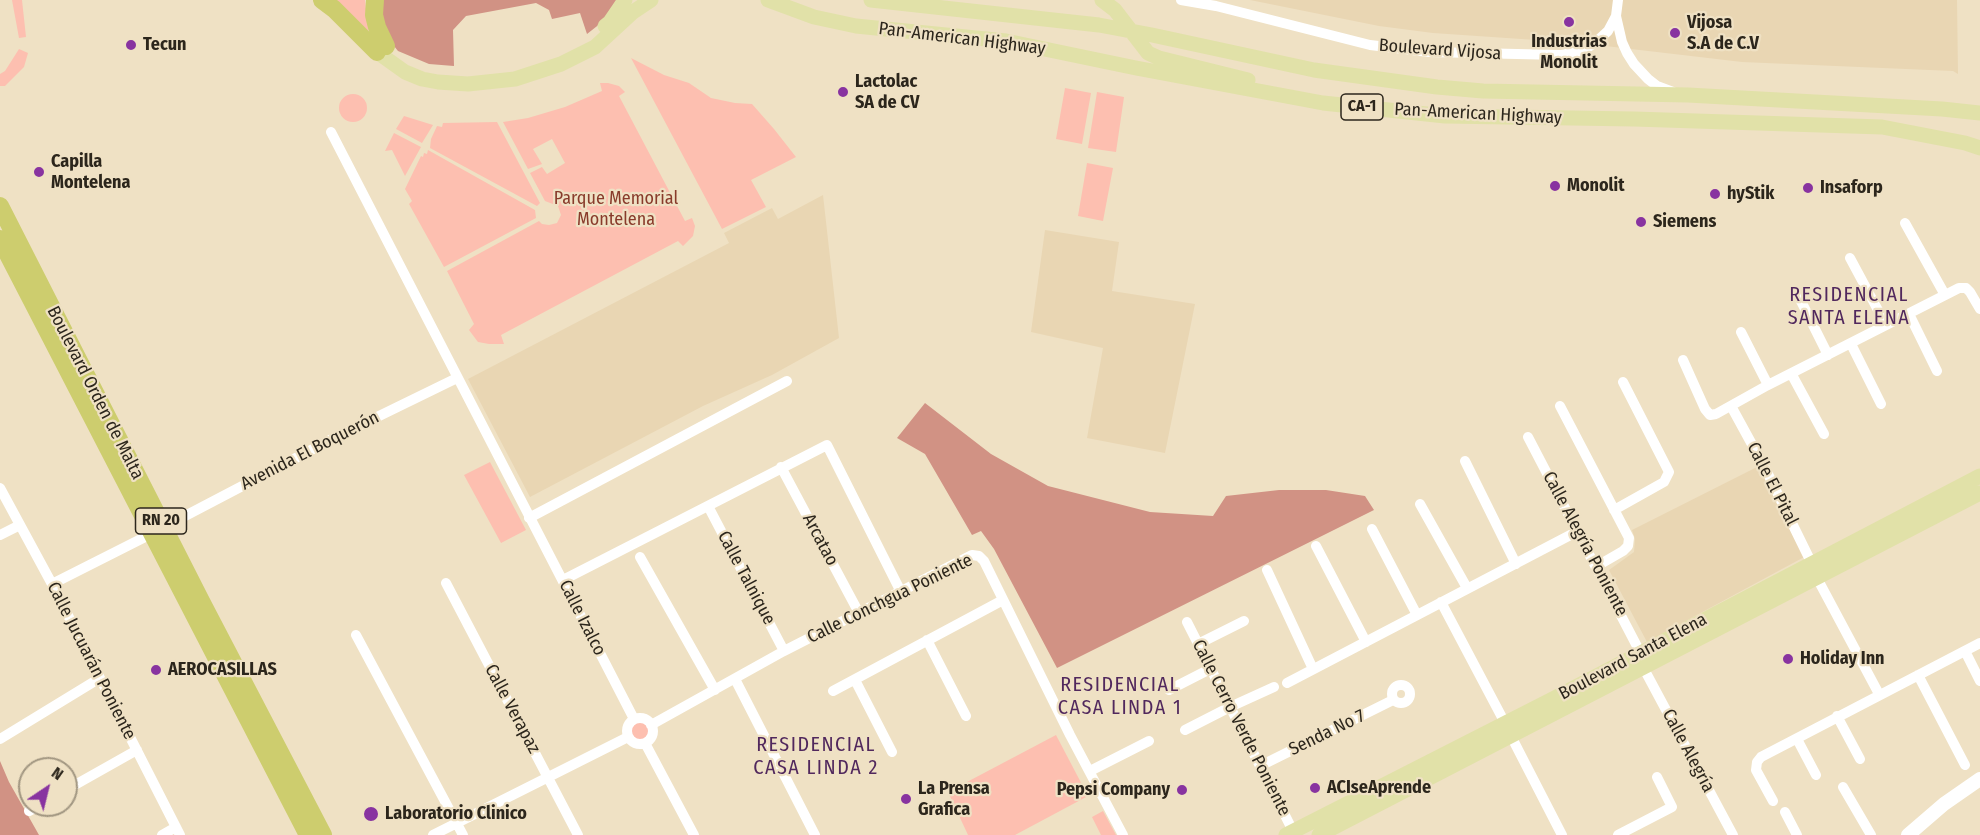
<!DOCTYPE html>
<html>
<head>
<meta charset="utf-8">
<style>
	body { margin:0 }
	#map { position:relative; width:1980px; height:835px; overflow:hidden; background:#efe1c4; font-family:"Fira Sans Condensed",sans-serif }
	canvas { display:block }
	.north { position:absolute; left:18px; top:757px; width:60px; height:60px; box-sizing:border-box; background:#efe1c4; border:2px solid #a19681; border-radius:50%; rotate:35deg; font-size:16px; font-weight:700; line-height:24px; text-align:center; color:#2c261c }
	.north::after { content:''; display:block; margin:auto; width:21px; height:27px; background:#8833a0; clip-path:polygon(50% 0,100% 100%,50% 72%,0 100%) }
</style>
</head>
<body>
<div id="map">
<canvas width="1980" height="835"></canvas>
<div class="north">N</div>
</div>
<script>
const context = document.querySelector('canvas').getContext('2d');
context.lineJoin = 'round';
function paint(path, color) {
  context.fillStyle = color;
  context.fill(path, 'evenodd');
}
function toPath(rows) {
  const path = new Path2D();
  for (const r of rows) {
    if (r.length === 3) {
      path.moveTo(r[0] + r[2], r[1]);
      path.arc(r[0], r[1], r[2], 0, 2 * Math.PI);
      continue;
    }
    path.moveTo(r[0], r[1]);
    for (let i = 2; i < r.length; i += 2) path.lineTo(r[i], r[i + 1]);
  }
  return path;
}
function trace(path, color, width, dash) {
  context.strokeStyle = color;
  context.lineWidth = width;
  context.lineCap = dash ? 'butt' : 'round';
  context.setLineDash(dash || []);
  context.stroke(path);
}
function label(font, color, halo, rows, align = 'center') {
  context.font = font + ' "Fira Sans Condensed",sans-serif';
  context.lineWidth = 4.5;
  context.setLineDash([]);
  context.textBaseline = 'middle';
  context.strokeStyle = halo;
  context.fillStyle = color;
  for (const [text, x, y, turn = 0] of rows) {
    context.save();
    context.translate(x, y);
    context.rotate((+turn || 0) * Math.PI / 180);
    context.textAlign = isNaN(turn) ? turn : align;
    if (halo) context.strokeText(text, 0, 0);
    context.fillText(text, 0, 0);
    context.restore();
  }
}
paint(toPath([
	[1250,0,1957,0,1958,74,1953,71,1742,62,1580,43,1433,33,1379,26],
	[823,195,839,338,772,375,703,406,530,497,468,379,729,243,724,233,772,208,778,219],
	[1045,230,1119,242,1112,291,1195,304,1165,453,1087,438,1103,348,1031,332],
	[1761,465,1806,556,1647,642,1609,570,1634,552,1635,539,1632,530]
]), '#e9d6b3');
paint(toPath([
	[12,0,22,0,26,37,19,38],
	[331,0,365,0,369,34],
	[19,49,28,53,24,67,5,86,0,86,0,74,5,71],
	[631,58,664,75,689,83,711,98,735,103,752,104,774,129,796,157,751,180,766,207,722,229],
	[600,83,608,83,619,86,625,92,619,96,685,221,692,218,695,226,693,236,683,246,678,241,501,335,504,344,489,344,478,342,469,330,474,324,447,271,539,221,542,224,549,225,557,223,561,215,558,206,545,201,530,173,542,167,547,174,565,163,552,139,533,149,542,164,528,169,503,122,528,118,565,107,602,91],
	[1065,88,1091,93,1082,144,1056,139],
	[1097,92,1124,97,1116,152,1088,148],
	[353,108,14],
	[404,116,433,125,422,143,396,129],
	[497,122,540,203,537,206,430,148,431,139,437,126,442,127,443,123],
	[394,133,421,147,405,176,392,150,385,151],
	[428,150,535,210,536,218,444,267,409,204,412,201,405,189,421,156,423,157,424,153,427,154],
	[1087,163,1113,168,1103,221,1078,216],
	[490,462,526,530,501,543,464,475],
	[640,731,10],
	[1056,735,1088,796,1015,835,968,835,948,792],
	[1103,811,1116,835,1101,835,1092,817]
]), '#fdbfb0');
paint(toPath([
	[382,0,620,0,606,19,587,34,580,13,552,19,549,10,536,3,466,16,453,30,454,66,429,64,398,51,390,41,381,15],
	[925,403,991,454,1048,486,1150,512,1213,516,1226,496,1279,490,1326,490,1365,496,1374,510,1057,668,994,549,981,531,972,535,925,454,897,438],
	[0,761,9,782,39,835,0,835]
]), '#d19284');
trace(toPath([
	[1181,0,1216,6,1370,45,1429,52,1561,55,1583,51,1596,42,1608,31,1616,16],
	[1618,0,1616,16,1622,42,1627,53,1634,64,1648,79,1657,86,1673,92],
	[331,132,634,719],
	[1905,223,1945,295],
	[1850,258,1886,325],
	[1799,297,1828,355],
	[1909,314,1937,371],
	[1741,332,1768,385],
	[1851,344,1881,404],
	[1683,360,1705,409,1710,415,1716,414,1768,385,1959,288,1966,288,1970,292,1980,309],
	[1792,375,1824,434],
	[1560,406,1629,538,1628,546,1623,551,1597,566],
	[1731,406,1766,470,1812,564],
	[1528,437,1640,652],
	[1465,461,1516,564],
	[781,467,859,613],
	[0,488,52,584,180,835],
	[1420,504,1467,588],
	[708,506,784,651],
	[1614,510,1664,482,1669,472,1623,382],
	[529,518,787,381],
	[164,527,334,438,457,378],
	[1372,529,1417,615],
	[0,535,20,525],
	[1316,546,1366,642],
	[640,557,715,690],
	[1267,570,1313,669],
	[1817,578,1879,694],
	[563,580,827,445,901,592],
	[446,583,578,835],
	[52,584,153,533],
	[1441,602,1505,723],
	[1187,622,1295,835],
	[356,635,463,835],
	[927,640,966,716],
	[1198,644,1244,621],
	[1965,651,1980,681],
	[1643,667,1733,835],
	[1918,675,1965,765],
	[735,679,815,835],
	[855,680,892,752],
	[1287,683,1578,531],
	[1401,694,9],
	[1169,690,1210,669],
	[833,691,1003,600],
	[1837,716,1860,759],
	[640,731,13],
	[651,725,784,651,972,555,979,556,984,561,1070,735,1123,835],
	[1185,730,1230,707,1274,687],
	[1511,736,1562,835],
	[0,739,100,678],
	[1797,739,1816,775],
	[645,743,694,835],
	[1260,766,1393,700],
	[1090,771,1149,741],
	[1843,787,1871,835],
	[66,790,137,750],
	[1773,801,1756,770,1757,762,1761,757,1980,643],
	[29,811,40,805],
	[1785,812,1797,835],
	[162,835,176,827],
	[433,835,628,737],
	[1618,835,1672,807,1657,777]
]), '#fff', 10);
trace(toPath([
	[1908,835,1944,804,1980,779]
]), '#fff', 14);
trace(toPath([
	[768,0,814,17,856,26,1006,41,1136,68,1323,103,1445,116,1634,119,1882,127,1965,143,1980,148],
	[871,0,1099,25,1152,35,1314,70,1437,87,1483,91,1688,95,1942,109,1980,113],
	[1102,0,1115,10,1148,53,1159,58,1248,80],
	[605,26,610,22,625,0],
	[377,52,405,72,422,79,438,82,468,84,515,79,561,64,595,47,633,12,651,0],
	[1286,835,1549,701,1980,476],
	[1319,835,1980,493]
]), '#e1e1a8', 15);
trace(toPath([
	[322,0,334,9,377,52],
	[375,0,374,15,377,27,386,46],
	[0,206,202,603,323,835],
	[0,239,308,835]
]), '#cdcd6e', 18);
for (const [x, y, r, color] of [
	[1569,22,6,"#8833a0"],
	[1675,33,6,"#8833a0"],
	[131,45,6,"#8833a0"],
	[843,92,6,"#8833a0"],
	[39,172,6,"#8833a0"],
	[1555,186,6,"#8833a0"],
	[1808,188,6,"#8833a0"],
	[1715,194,6,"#8833a0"],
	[1641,222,6,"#8833a0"],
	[1788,659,6,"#8833a0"],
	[156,670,6,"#8833a0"],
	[1315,788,6,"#8833a0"],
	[1182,790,6,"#8833a0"],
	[906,799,6,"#8833a0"],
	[371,814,8,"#8833a0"]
]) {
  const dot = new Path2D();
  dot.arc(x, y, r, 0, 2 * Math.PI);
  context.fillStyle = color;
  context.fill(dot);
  trace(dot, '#efe1c4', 2);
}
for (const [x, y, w] of [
	[1362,107,42],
	[161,521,51]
]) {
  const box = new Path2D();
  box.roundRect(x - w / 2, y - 13, w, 26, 4.5);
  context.fillStyle = '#efe1c4';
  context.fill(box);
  trace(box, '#2c261c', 1.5);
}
label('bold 16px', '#2c261c', null, [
	["CA-1",1362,107],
	["RN 20",161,521]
]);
label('bold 18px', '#2c261c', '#efe1c4', [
	["Vijosa",1687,23],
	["S.A de C.V",1687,44],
	["Industrias",1569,42,"center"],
	["Monolit",1569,63,"center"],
	["Tecun",143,45],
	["Lactolac",855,82],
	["SA de CV",855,103],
	["Capilla",51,162],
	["Montelena",51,183],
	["Monolit",1567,186],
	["Insaforp",1820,188],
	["hyStik",1727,194],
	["Siemens",1653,222],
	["Holiday Inn",1800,659],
	["AEROCASILLAS",168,670],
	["ACIseAprende",1327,788],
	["La Prensa",918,789],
	["Grafica",918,810],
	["Pepsi Company",1170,790,"right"],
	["Laboratorio Clinico",385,814]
], 'left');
label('18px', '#2c261c', '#efe1c4', [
	["Pan-American Highway",962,39,7],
	["Boulevard Vijosa",1440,50,4],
	["Pan-American Highway",1478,114,3],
	["Boulevard Orden de Malta",95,393,63],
	["Avenida El Boquerón",310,451,-27],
	["Calle El Pital",1772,484,63],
	["Arcatao",820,540,62],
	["Calle Alegría Poniente",1585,544,62],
	["Calle Talnique",746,578,62],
	["Calle Conchgua Poniente",890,599,-26],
	["Calle Izalco",582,618,63],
	["Boulevard Santa Elena",1633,657,-28],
	["Calle Jucuarán Poniente",91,661,63],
	["Calle Verapaz",512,709,62],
	["Calle Cerro Verde Poniente",1241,728,63],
	["Senda No 7",1327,733,-26],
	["Calle Alegría",1688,751,62]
]);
label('18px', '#893b2b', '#efe1c4', [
	["Parque Memorial",616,199],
	["Montelena",616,220]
]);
context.letterSpacing = '1.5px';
label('20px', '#51285d', '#efe1c4', [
	["RESIDENCIAL",1849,295],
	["SANTA ELENA",1849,318],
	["RESIDENCIAL",1120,685],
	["CASA LINDA 1",1120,708],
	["RESIDENCIAL",816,745],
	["CASA LINDA 2",816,768]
]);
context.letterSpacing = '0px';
</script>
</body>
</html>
